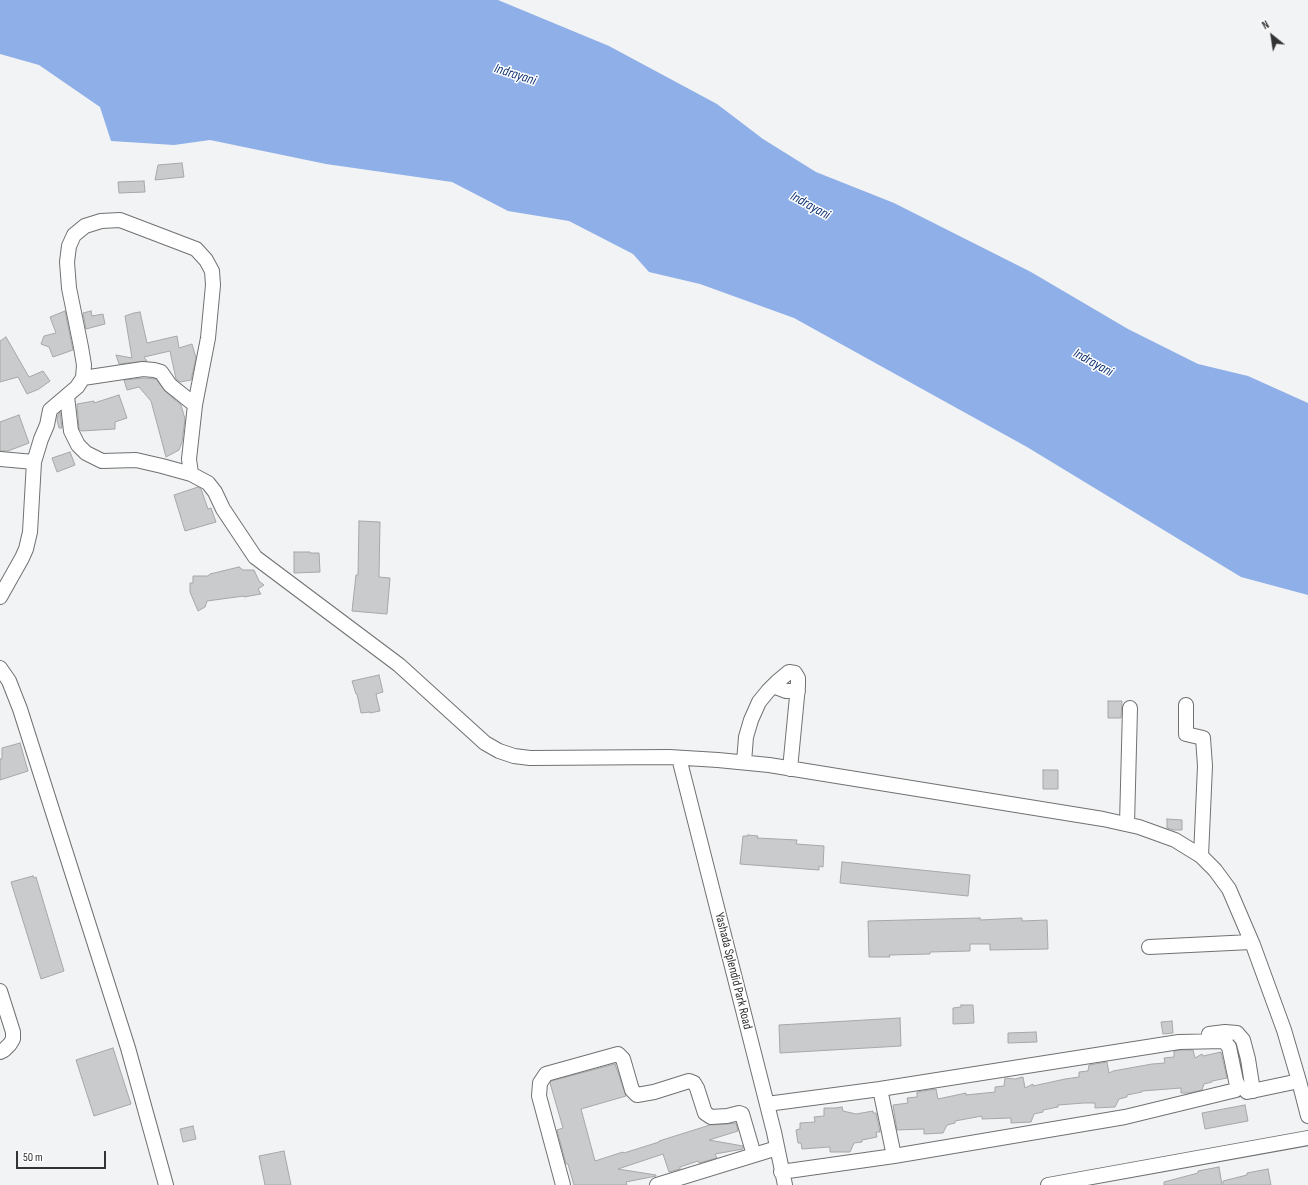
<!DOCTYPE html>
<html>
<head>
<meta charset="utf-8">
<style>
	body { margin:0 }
	#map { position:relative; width:1308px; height:1185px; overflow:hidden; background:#f2f3f4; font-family:"Sofia Sans Condensed",sans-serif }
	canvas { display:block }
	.north { position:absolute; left:1252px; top:16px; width:40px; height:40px; -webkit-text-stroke:3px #fff; paint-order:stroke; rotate:330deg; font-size:11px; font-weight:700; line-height:16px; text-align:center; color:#333334 }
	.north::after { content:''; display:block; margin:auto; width:14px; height:18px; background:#333334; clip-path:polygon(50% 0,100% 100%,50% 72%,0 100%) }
	.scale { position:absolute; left:16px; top:1151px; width:90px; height:18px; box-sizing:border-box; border:2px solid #333334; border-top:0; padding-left:5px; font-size:12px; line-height:14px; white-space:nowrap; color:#333334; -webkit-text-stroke:3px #fff; paint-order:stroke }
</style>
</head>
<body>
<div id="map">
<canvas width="1308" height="1185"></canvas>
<div class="north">N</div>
<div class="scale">50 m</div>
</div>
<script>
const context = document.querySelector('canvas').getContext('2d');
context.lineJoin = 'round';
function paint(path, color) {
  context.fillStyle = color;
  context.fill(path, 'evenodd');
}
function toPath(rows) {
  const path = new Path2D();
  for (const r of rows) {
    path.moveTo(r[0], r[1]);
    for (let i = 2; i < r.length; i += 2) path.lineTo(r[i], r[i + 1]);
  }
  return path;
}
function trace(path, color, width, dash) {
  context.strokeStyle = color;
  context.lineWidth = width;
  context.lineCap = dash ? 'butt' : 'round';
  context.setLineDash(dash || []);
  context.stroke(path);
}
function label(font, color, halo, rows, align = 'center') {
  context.font = font + ' "Sofia Sans Condensed",sans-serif';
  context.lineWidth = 3;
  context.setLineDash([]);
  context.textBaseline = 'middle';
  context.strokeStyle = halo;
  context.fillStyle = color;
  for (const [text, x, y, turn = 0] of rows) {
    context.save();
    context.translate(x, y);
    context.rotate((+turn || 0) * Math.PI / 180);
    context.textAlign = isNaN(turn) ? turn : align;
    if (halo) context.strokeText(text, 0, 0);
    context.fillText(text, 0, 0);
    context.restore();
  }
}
paint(toPath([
	[0,0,498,0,609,46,717,104,763,139,816,172,894,203,1031,272,1128,329,1198,364,1248,376,1308,403,1308,595,1241,577,1027,447,794,318,700,284,649,272,633,254,569,221,508,211,452,182,326,164,210,140,174,145,111,141,100,107,39,65,0,54]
]), '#8fafe8');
const building = toPath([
	[182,163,184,177,155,180,158,165,182,163],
	[144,181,145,192,119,193,118,182,144,181],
	[65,311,73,350,53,357,49,347,41,344,44,336,56,333,50,317,65,311],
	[91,311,92,316,103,314,105,324,86,329,83,313,91,311],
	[140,312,147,343,177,336,179,348,192,344,196,358,191,380,180,382,176,379,170,351,144,357,147,361,119,364,116,355,132,358,125,316,134,313,140,312],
	[6,337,29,377,43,371,50,381,39,389,27,394,18,377,0,382,0,341,6,337],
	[143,378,156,379,165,391,181,405,185,419,182,442,179,450,166,457,151,401,139,387,127,390,124,380,143,378],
	[119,395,127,418,115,422,115,429,81,431,79,429,77,404,94,401,94,403,119,395],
	[60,412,62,428,59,428,57,420,58,415,60,412],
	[19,415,29,443,8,451,0,451,0,422,19,415],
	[70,452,75,465,57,472,52,458,70,452],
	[198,487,201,489,208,509,211,508,216,522,185,531,174,495,198,487],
	[359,521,380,522,379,577,390,578,387,614,352,611,356,575,358,575,359,521],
	[294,552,310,552,310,553,319,553,320,572,294,573,294,552],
	[239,567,243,570,254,570,259,581,264,585,258,589,261,594,244,597,244,596,207,601,205,607,198,611,190,592,190,583,193,583,193,576,208,576,210,574,239,567],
	[379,675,383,692,376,694,380,711,370,713,370,712,361,713,357,694,356,694,352,681,379,675],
	[1108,701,1122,701,1121,718,1108,718,1108,701],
	[20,743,28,771,0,780,0,759,2,759,2,748,20,743],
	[1043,770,1058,770,1058,789,1043,789,1043,770],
	[1167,819,1182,820,1182,830,1174,830,1167,828,1167,819],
	[748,835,758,836,757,838,797,840,796,844,824,846,823,867,819,866,819,870,740,864,743,836,748,836,748,835],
	[842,862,970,875,968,896,840,883,842,862],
	[33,876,34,878,36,877,64,971,41,979,11,882,33,876],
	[980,918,980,920,1022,918,1022,921,1047,920,1048,949,990,950,990,944,970,944,970,951,930,952,930,954,889,955,890,957,869,957,868,921,980,918],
	[961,1005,973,1005,974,1023,953,1024,953,1008,961,1007,961,1005],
	[900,1018,901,1046,780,1053,779,1025,900,1018],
	[1172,1021,1173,1033,1163,1034,1161,1022,1172,1021],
	[1036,1032,1037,1042,1008,1043,1008,1033,1036,1032],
	[113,1048,131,1104,94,1116,76,1060,113,1048],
	[1180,1050,1193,1050,1195,1058,1202,1054,1203,1056,1221,1052,1227,1078,1212,1081,1212,1082,1204,1084,1202,1090,1189,1093,1181,1093,1181,1088,1142,1091,1142,1092,1127,1095,1127,1097,1119,1099,1115,1107,1095,1108,1095,1103,1084,1103,1058,1105,1058,1107,1043,1110,1043,1112,1034,1114,1031,1122,1011,1123,1011,1118,982,1119,982,1116,955,1121,955,1123,947,1125,943,1133,924,1134,924,1129,897,1130,893,1105,908,1103,907,1098,917,1097,917,1092,936,1089,938,1099,966,1093,966,1095,995,1092,995,1087,1004,1086,1005,1078,1015,1079,1023,1077,1025,1088,1033,1084,1033,1086,1065,1079,1079,1077,1079,1072,1088,1071,1089,1065,1107,1062,1109,1073,1113,1071,1152,1064,1165,1063,1164,1058,1174,1057,1174,1051,1180,1050],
	[615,1064,626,1096,581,1109,595,1161,623,1152,624,1153,659,1142,659,1141,710,1125,728,1124,736,1123,738,1131,709,1140,743,1146,743,1149,715,1154,717,1158,699,1163,698,1161,680,1167,680,1169,669,1172,663,1154,618,1169,656,1175,656,1176,626,1182,627,1185,574,1185,568,1164,566,1164,557,1130,563,1128,550,1083,551,1081,615,1064],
	[1245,1105,1248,1121,1205,1129,1202,1113,1245,1105],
	[842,1107,843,1111,856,1114,873,1111,873,1113,876,1113,880,1132,876,1132,877,1137,862,1140,862,1142,854,1143,850,1152,830,1152,830,1147,802,1149,801,1143,798,1143,796,1130,800,1129,800,1123,815,1122,814,1117,824,1116,824,1108,835,1108,842,1107],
	[193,1126,196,1139,183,1142,180,1129,193,1126],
	[284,1151,291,1185,265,1185,259,1156,284,1151],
	[1219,1167,1222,1185,1164,1185,1164,1182,1198,1173,1198,1171,1219,1167],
	[1268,1169,1271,1185,1223,1185,1223,1181,1247,1175,1247,1173,1268,1169]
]);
paint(building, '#cacbcc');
trace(building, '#a6a7a9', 1);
const minor = toPath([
	[83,378,143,369,154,370,161,372,170,385,195,405],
	[67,396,71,431,78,445,86,453,102,461,136,460,162,466,191,474],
	[0,459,34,462],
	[0,597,22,558,26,549,30,532,34,462,41,439,47,425,50,410,77,387,83,378,84,365,81,347,69,288,67,262,69,246,74,235,85,226,101,221,120,220,196,249,206,260,212,271,213,285,208,338,195,405,189,459,191,474,208,483,215,492,223,509,255,557,399,665,485,743,499,751,514,756,530,758,669,757,718,760,769,765,1103,819,1139,827,1175,840,1201,856,1215,870,1229,889,1253,945,1284,1030,1299,1081,1308,1116],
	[0,668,9,681,20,709,128,1048,166,1185],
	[773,686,786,691,798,691],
	[1186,705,1186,734,1203,738,1205,766,1201,856],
	[679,758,774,1132,785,1185],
	[744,762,746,737,751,720,759,702,768,691,777,682,789,672,795,673,798,678,798,686,790,769],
	[1127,824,1130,708],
	[1149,947,1251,942],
	[0,991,13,1032,13,1039,10,1044,4,1050,0,1052],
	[1209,1034,1225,1032,1237,1033,1243,1040,1248,1059,1253,1091],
	[880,1089,894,1156],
	[1247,1092,1299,1081],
	[767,1104,880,1089,1179,1042,1224,1041,1229,1047,1236,1081,1238,1085,1236,1090,1125,1117,894,1156,781,1172],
	[563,1185,539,1096,540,1083,546,1074,618,1054,623,1059,632,1090,637,1095,654,1092,689,1081,694,1083,697,1088,705,1113,711,1117,727,1116,739,1113,742,1114,754,1155],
	[657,1185,777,1148],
	[1048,1185,1308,1138]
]);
trace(minor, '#707172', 16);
trace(minor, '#fff', 14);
label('13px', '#333334', '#fff', [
	["Yashada Splendid Park Road",733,971,76]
]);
label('italic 14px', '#123577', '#fff', [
	["Indrayani",515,75,18],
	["Indrayani",810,206,29],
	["Indrayani",1093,363,29]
]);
</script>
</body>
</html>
